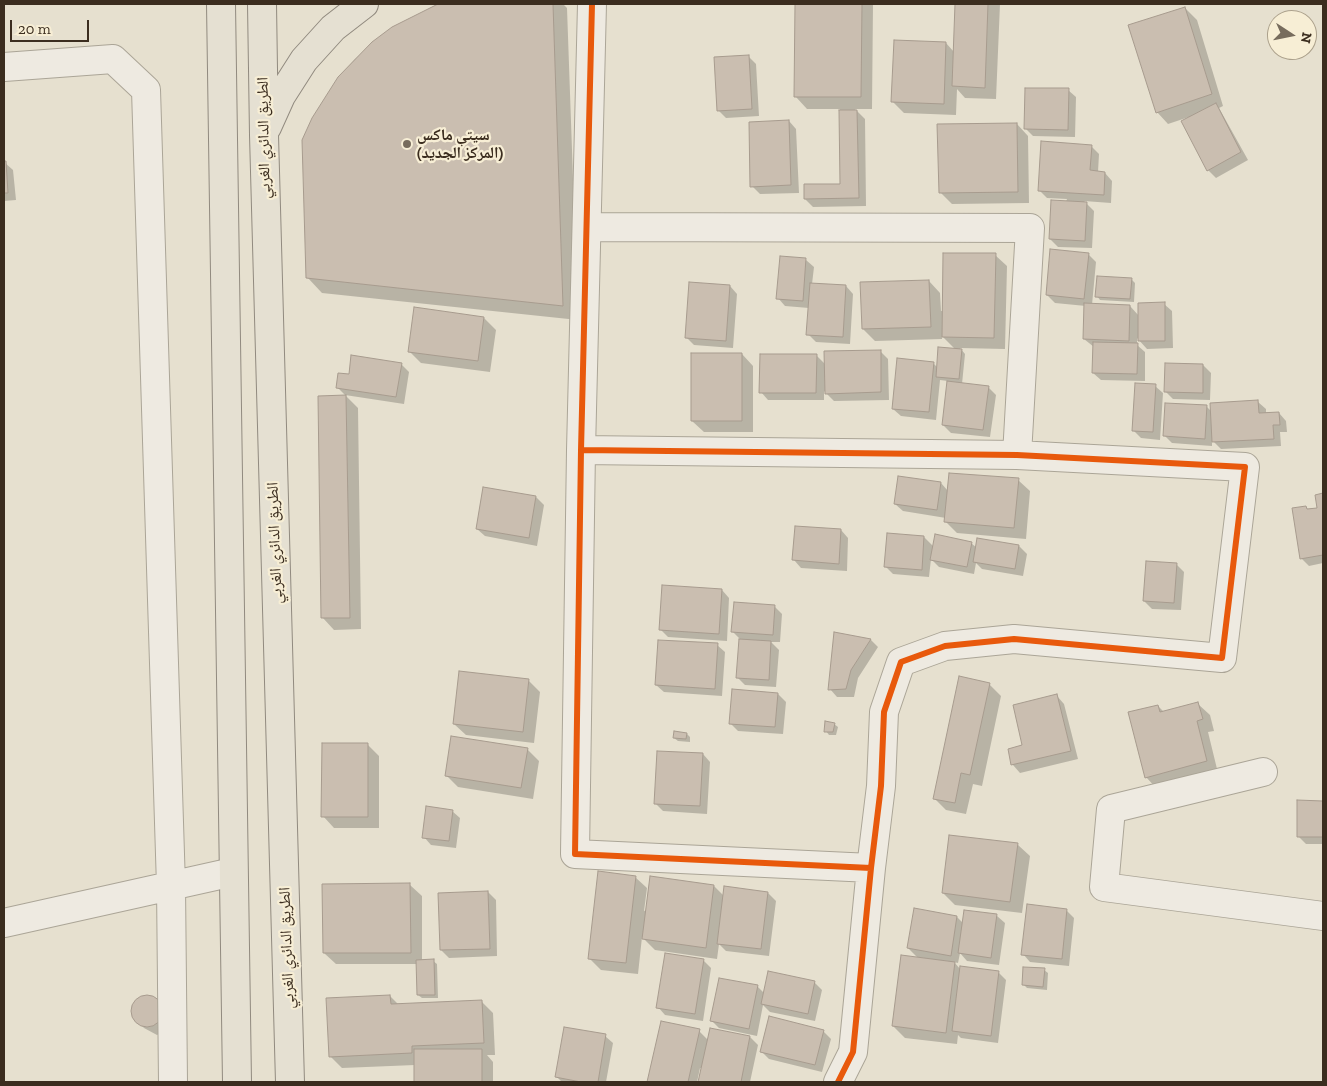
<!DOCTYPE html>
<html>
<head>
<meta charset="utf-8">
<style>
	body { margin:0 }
	#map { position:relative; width:1327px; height:1086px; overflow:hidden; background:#e6e0cf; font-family:"Zilla Slab",serif }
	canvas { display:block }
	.frame { position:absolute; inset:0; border:5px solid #3b2d1f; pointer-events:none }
	.north { position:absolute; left:1267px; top:10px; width:50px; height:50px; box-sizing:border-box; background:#f7eed5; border:1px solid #aca18c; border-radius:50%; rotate:101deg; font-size:14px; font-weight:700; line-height:20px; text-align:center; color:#3b2d1f }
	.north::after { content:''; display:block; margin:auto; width:18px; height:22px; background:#776c5d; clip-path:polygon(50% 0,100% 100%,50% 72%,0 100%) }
	.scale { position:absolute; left:10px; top:20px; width:79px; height:22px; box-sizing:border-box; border:2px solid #3b2d1f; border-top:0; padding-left:6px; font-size:15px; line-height:18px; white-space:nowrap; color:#3b2d1f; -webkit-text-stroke:4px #f7eed5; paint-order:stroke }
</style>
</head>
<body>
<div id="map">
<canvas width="1327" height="1086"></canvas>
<div class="frame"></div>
<div class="north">N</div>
<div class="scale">20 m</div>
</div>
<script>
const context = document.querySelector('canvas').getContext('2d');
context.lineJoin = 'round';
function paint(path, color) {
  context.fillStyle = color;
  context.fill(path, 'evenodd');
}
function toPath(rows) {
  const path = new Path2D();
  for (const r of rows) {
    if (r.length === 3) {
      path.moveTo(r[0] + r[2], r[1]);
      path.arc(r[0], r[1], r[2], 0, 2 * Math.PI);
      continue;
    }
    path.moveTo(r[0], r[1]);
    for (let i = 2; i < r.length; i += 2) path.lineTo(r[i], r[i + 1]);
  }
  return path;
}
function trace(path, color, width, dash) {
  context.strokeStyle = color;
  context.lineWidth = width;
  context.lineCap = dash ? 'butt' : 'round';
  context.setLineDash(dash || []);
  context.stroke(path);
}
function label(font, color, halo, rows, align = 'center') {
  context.font = font + ' "Zilla Slab","Noto Naskh Arabic",serif';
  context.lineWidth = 4.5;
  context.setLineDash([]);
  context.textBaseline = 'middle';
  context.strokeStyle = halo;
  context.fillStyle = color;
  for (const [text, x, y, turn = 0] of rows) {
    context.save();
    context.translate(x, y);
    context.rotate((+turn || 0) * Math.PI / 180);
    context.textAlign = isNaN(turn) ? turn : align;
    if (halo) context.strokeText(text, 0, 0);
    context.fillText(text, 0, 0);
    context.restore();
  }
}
paint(toPath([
	[441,4,563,4,567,8,578,320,322,293,307,277,339,77,355,59,393,28],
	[796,4,873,4,872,109,855,109,865,119,866,206,813,207,805,199,841,185,840,109,807,109,796,97],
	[956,4,1000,4,996,99,965,98,957,89,956,115,904,113,893,102,946,43,954,52],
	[1185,8,1197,20,1223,106,1219,108,1248,160,1216,178,1208,170,1189,117,1168,124,1157,112],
	[748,56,756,64,759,116,726,118,718,110],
	[1068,90,1076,97,1075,137,1033,136,1025,128],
	[789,121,796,129,799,193,760,194,752,186],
	[1017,124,1028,136,1029,203,952,204,940,192],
	[1091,146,1099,154,1098,172,1105,173,1112,181,1111,203,1084,201,1094,211,1092,248,1058,247,1050,239,1067,199,1047,198,1039,190],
	[4,162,13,170,16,200,4,201],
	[1088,254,1096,262,1092,305,1130,306,1139,316,1164,304,1172,311,1173,348,1147,349,1137,338,1137,345,1145,352,1145,381,1101,380,1093,373,1094,347,1084,339,1086,306,1055,303,1047,295],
	[995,255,1007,266,1005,349,960,348,965,354,962,384,988,387,996,395,990,437,951,433,943,425,948,381,940,380,936,420,901,416,893,409,933,363,938,368,956,350,942,336,942,339,875,341,863,329,929,281,940,293,941,311,943,311],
	[806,260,814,267,812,284,846,286,853,294,850,344,816,342,808,334,809,308,785,306,778,298],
	[1131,279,1135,283,1134,302,1100,300,1097,296],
	[730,286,737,294,733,348,694,345,686,337],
	[484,318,496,330,490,372,421,363,409,351],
	[880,351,888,359,889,400,834,401,824,391,824,400,768,400,761,392,816,355,825,364],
	[742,354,753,366,753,432,704,432,692,421],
	[401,364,409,372,404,404,345,395,337,387,350,376],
	[1203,365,1211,373,1210,400,1173,399,1166,392],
	[1155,386,1163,393,1160,440,1141,438,1133,430],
	[346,396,358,408,361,629,334,630,323,618],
	[1258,402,1266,409,1266,414,1279,413,1286,421,1287,432,1280,432,1281,446,1221,449,1212,440,1212,446,1172,443,1165,436,1206,406,1212,412],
	[1018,480,1030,491,1026,539,957,533,946,522,946,518,903,511,895,504,941,483,948,491],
	[1323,495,1323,563,1309,566,1301,558,1305,507,1309,510,1318,509,1317,496],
	[536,497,544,505,537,546,485,536,477,529],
	[841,530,848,538,847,571,801,568,794,560],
	[924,537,934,547,971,543,977,548,1019,546,1027,554,1023,576,982,569,976,563,974,574,939,567,931,559,929,577,893,574,885,566],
	[1176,564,1184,572,1181,610,1152,609,1144,601],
	[722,590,729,598,727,641,668,637,660,629],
	[774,606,782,614,780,642,771,642,779,650,776,687,745,685,738,678,740,639,733,632],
	[835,633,871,640,878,647,858,678,854,697,837,697,830,689],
	[717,645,725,652,722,696,664,692,656,685],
	[528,680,540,692,534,743,466,735,454,724],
	[989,684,1001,696,982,786,973,784,966,814,946,810,934,798],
	[778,694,786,702,783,734,738,731,730,723],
	[1057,696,1064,704,1078,759,1020,773,1013,765,1009,750,1024,746],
	[1198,704,1210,715,1214,731,1208,732,1218,773,1157,789,1146,777,1158,706,1164,712],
	[834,724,838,727,836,735,829,735,826,731],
	[687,734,690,737,690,742,678,741,674,738],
	[367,744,379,756,379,828,334,828,323,816],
	[527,749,539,761,533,799,458,787,446,775],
	[703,754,710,762,707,814,663,811,655,803],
	[1298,802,1323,802,1323,844,1306,844,1298,836],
	[452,811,460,818,456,848,431,845,424,837],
	[1018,845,1030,856,1022,913,955,905,943,893],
	[635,877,647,888,644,911,714,886,724,896,768,893,776,901,769,956,726,951,719,944,717,959,655,950,642,937,638,974,601,970,589,958],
	[410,885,422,896,422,961,433,961,437,964,438,998,422,998,418,995,418,964,336,964,324,953],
	[488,892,496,900,497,956,449,958,441,950],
	[1066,910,1074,918,1069,966,1030,962,1023,954],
	[965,911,997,916,1005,923,999,965,967,961,960,953,958,963,954,962,961,970,998,972,1006,980,998,1043,961,1038,958,1035,957,1044,905,1038,893,1026,918,958,908,948,957,917,964,924],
	[703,960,711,968,703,1021,665,1015,658,1007],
	[1044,970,1048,973,1047,990,1027,988,1023,984],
	[814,982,822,990,815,1021,770,1012,763,1005,757,1036,719,1028,712,1021,757,986,764,993],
	[145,996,155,998,163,1006,170,1028,157,1035,144,1028,136,1020,133,1010,137,1001],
	[390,996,399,1005,482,1002,493,1013,495,1055,487,1055,493,1062,493,1082,415,1082,415,1065,342,1068,330,1056],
	[662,1022,699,1031,708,1040,711,1029,750,1037,758,1045,750,1082,700,1082,703,1069,700,1068,697,1082,649,1082],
	[823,1031,831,1039,822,1072,769,1059,762,1052],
	[605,1036,613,1043,606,1082,562,1082,557,1077]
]), '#0003');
const building = toPath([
	[438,4,553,4,563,306,306,278,302,140,312,118,338,77,372,42,392,27,438,4],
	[795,4,862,4,861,97,794,97,795,4],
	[955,4,988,4,985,88,952,86,955,4],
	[1185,7,1212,94,1156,113,1128,25,1185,7],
	[894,40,946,42,944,104,891,102,894,40],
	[749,55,752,109,717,111,714,57,749,55],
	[1025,88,1069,88,1068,130,1024,129,1025,88],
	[1216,103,1241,152,1207,171,1181,121,1216,103],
	[839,110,857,110,859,198,804,199,804,184,840,184,839,110],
	[789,120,791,185,750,187,749,122,789,120],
	[1017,123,1018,192,939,193,937,124,1017,123],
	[1041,141,1092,145,1090,170,1105,172,1104,195,1038,191,1041,141],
	[4,161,6,161,8,193,4,193,4,161],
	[1051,200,1087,202,1085,241,1049,239,1051,200],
	[1050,249,1089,253,1084,299,1046,295,1050,249],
	[943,253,996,253,994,338,942,337,943,253],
	[780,256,806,258,803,301,776,299,780,256],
	[1097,276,1132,278,1130,299,1095,297,1097,276],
	[929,280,931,327,862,329,860,282,929,280],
	[689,282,730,285,726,341,685,338,689,282],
	[810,283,846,285,843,337,806,335,810,283],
	[1165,302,1165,341,1138,341,1138,303,1165,302],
	[1084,303,1130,305,1129,341,1083,339,1084,303],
	[414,307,484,317,478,361,408,352,414,307],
	[1093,342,1138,343,1137,374,1092,373,1093,342],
	[938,347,962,349,959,379,936,377,938,347],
	[881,350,881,392,825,394,824,351,881,350],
	[691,353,742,353,742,421,691,421,691,353],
	[760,354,817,354,816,393,759,393,760,354],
	[351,355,402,363,396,397,336,388,338,373,349,374,351,355],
	[897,358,934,362,929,412,892,409,897,358],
	[1165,363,1203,364,1203,393,1164,392,1165,363],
	[947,381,989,386,983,430,942,425,947,381],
	[1135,383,1156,384,1153,432,1132,431,1135,383],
	[346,395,350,618,321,618,318,396,346,395],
	[1258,400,1259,413,1279,412,1280,425,1273,425,1274,439,1212,442,1210,403,1258,400],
	[1165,403,1207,405,1205,439,1163,436,1165,403],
	[949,473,1019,478,1014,528,944,522,949,473],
	[898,476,941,482,937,510,894,504,898,476],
	[483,487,536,496,529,538,476,529,483,487],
	[1323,493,1323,555,1300,559,1292,508,1306,506,1307,509,1317,508,1315,495,1323,493],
	[795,526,841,529,839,564,792,560,795,526],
	[887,533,924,536,922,570,884,567,887,533],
	[935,534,972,542,967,567,930,560,935,534],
	[977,538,1019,545,1015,569,973,562,977,538],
	[1146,561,1177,563,1174,603,1143,601,1146,561],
	[662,585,722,589,719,634,659,630,662,585],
	[734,602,775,605,773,635,731,632,734,602],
	[834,632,871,639,851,670,846,689,828,690,834,632],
	[739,639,771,641,769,680,736,678,739,639],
	[658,640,718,643,715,689,655,685,658,640],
	[459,671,529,679,523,732,453,724,459,671],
	[959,676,990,683,970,775,961,773,955,803,933,799,959,676],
	[732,689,778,693,775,727,729,724,732,689],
	[1057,694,1071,751,1011,765,1008,749,1022,745,1013,705,1057,694],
	[1198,702,1203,719,1197,721,1207,761,1145,778,1128,712,1158,705,1160,712,1198,702],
	[825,721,835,723,833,732,824,732,825,721],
	[674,731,687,733,686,739,673,738,674,731],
	[451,736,528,748,521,788,445,776,451,736],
	[322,743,368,743,368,817,321,817,322,743],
	[657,751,703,753,700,806,654,804,657,751],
	[1297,800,1323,801,1323,837,1297,837,1297,800],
	[426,806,453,810,449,841,422,838,426,806],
	[949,835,1018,843,1010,902,942,893,949,835],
	[598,871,636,876,626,963,588,959,598,871],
	[650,876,714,885,706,948,642,939,650,876],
	[410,883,411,953,323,953,322,884,410,883],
	[724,886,768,892,761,949,717,944,724,886],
	[488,891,490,949,440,950,438,893,488,891],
	[1027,904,1067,909,1062,959,1021,955,1027,904],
	[914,908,957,916,951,956,907,948,914,908],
	[964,910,997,914,991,958,958,953,964,910],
	[665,953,704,959,695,1014,656,1008,665,953],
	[901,955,955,962,946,1033,892,1026,901,955],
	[434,959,435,995,417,995,416,960,434,959],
	[960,966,999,971,991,1036,952,1031,960,966],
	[1023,967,1045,968,1043,987,1022,985,1023,967],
	[768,971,815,981,808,1014,761,1004,768,971],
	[719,978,758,985,749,1029,710,1021,719,978],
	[390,995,391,1004,482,1000,484,1043,412,1046,412,1053,329,1057,326,998,390,995],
	[147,1011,16],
	[769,1016,824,1030,815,1065,760,1052,769,1016],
	[661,1021,700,1029,688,1082,647,1082,661,1021],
	[564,1027,606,1034,598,1082,581,1082,555,1077,564,1027],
	[710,1028,750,1036,741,1082,698,1082,710,1028],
	[414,1049,482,1049,482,1082,414,1082,414,1049]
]);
paint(building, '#cabeb0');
trace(building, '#a79b8e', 1);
const minor = toPath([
	[592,4,581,450,575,854,871,868,853,1052,838,1082],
	[4,67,113,59,146,90,171,886,173,1082],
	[588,227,1030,228,1017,455],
	[581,450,1017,455,1245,467,1222,658,1014,639,945,646,901,662,884,712,881,786,871,868],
	[1263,772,1111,809,1104,887,1323,916],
	[4,923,233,872]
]);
const major = toPath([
	[221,4,237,1082],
	[262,4,264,135,290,1082],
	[267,127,281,96,304,60,333,28,364,4]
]);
trace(minor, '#aba597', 30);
trace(major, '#918a7f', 30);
trace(minor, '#eeeae1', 28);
trace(major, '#e5e0d2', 28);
trace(toPath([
	[592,4,581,450,575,854,871,868,853,1052,838,1082],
	[581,450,1017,455,1245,467,1222,658,1014,639,945,646,901,662,884,712,881,786,871,868]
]), '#e8590c', 6);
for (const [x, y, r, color] of [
	[407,144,5,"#776c5d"]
]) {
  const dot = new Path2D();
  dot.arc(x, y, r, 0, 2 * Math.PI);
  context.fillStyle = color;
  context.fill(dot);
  trace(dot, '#f7eed5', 2);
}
label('bold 16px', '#3b2d1f', '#f7eed5', [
	["سيتي ماكس",417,135],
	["(المركز الجديد)",417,153]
], 'left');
label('16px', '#3b2d1f', '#f7eed5', [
	["الطريق الدائري الغربي",264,138,-91],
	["الطريق الدائري الغربي",275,543,-92],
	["الطريق الدائري الغربي",287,948,-92]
]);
</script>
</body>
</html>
